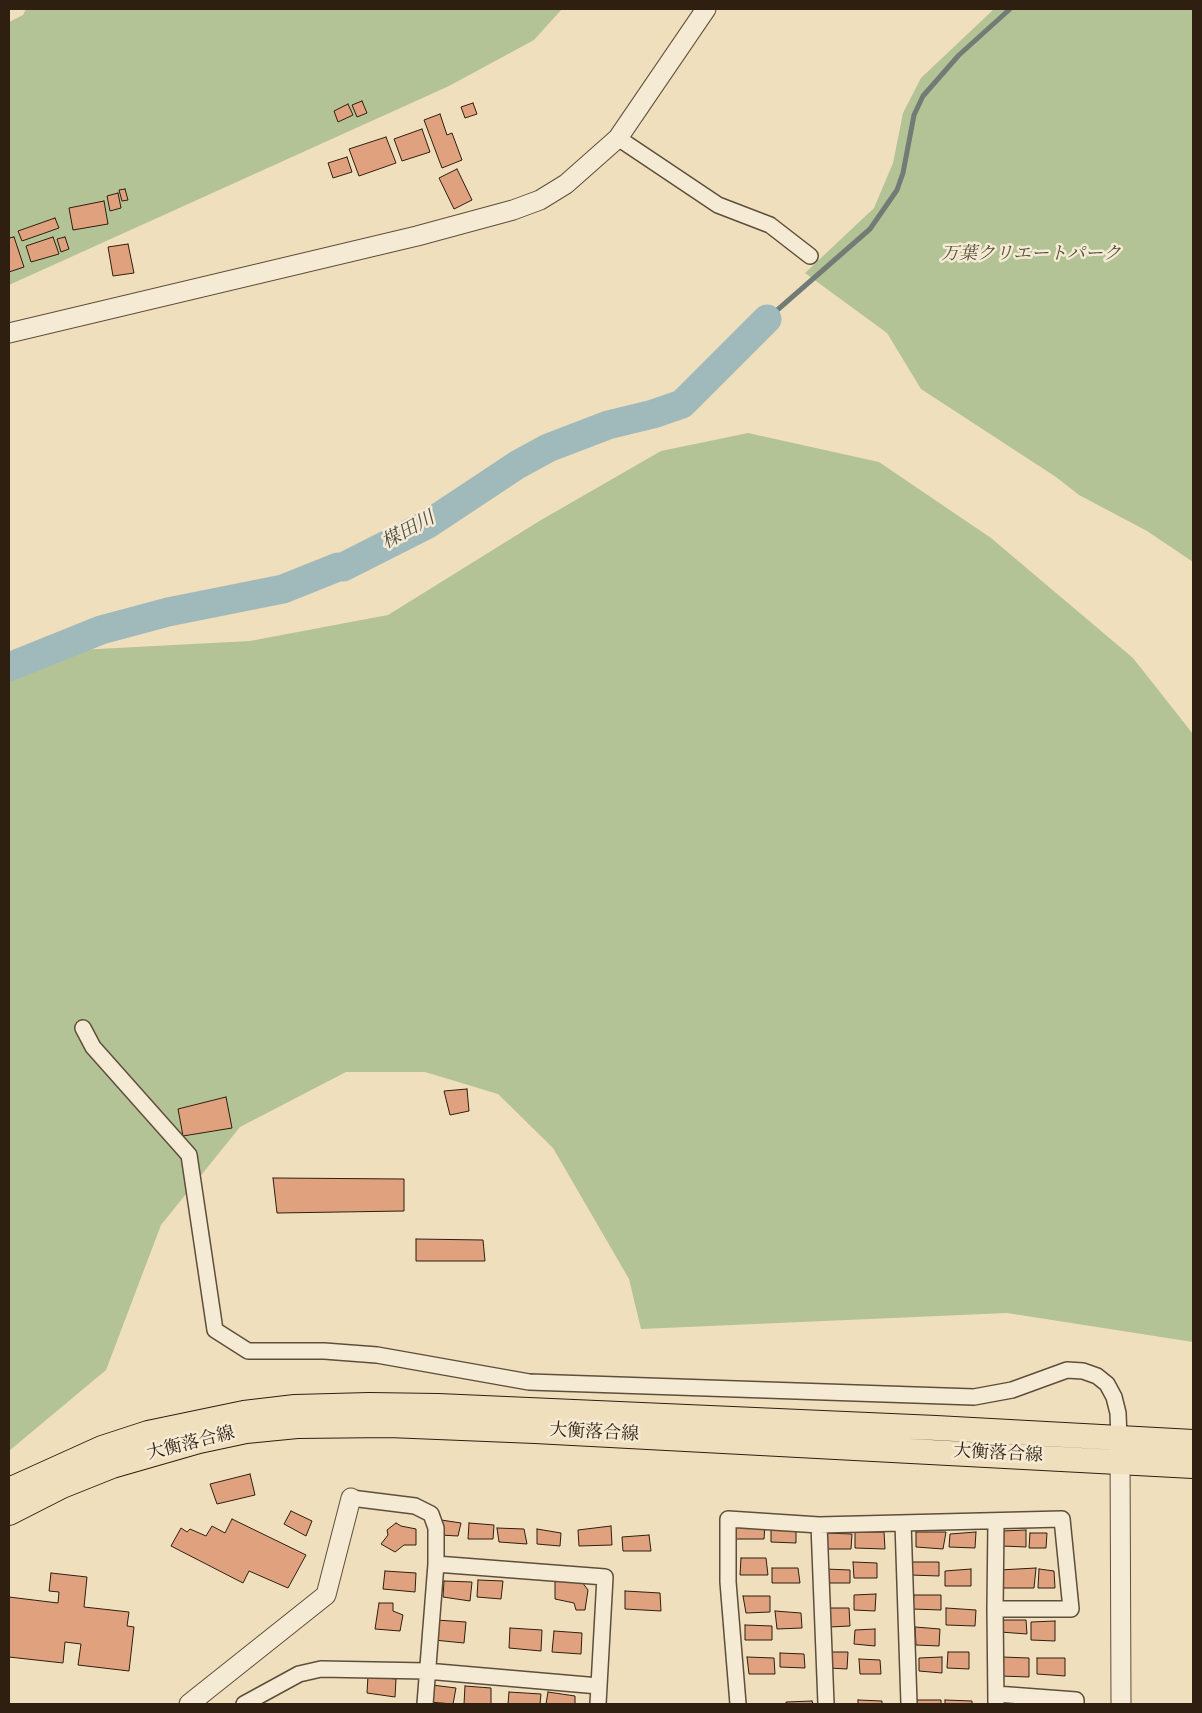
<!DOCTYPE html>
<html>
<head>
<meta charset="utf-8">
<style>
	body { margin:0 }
	#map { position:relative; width:1202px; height:1713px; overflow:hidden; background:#f0dfbc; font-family:Vollkorn,serif }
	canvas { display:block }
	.frame { position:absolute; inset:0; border:10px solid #2e1f11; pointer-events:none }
</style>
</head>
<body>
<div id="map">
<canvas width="1202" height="1713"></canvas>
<div class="frame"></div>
</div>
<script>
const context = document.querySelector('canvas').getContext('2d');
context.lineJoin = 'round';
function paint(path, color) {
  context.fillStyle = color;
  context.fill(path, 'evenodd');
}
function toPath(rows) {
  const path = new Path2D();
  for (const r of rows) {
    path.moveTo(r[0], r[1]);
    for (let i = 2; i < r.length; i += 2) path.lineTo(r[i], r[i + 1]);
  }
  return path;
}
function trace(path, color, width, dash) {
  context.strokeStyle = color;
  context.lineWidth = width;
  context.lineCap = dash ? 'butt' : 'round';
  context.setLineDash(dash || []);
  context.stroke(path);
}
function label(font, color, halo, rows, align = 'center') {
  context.font = font + ' Vollkorn,"Noto Serif JP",serif';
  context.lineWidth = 5;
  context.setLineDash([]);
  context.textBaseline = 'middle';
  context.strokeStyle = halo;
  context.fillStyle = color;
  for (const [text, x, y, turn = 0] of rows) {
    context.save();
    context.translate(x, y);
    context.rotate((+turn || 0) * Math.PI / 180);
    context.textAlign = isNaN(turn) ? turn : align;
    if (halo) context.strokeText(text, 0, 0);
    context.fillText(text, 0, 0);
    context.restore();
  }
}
paint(toPath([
	[26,9,562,9,534,40,449,86,9,285,9,22,23,15],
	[994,9,1193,9,1193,562,1147,531,1079,495,1056,477,921,389,887,333,805,273,874,208,893,163,903,113,921,78],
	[748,433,879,462,991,538,1133,658,1193,734,1193,1342,1007,1313,641,1329,629,1279,553,1148,498,1094,425,1072,346,1072,240,1127,161,1225,106,1370,9,1451,9,657,40,652,250,641,388,615,541,520,661,451]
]), '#b4c395');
trace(toPath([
	[767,319,870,229,897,190,903,173,914,115,923,96,959,55,1010,9]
]), '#727c77', 5);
trace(toPath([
	[9,667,101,630,168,612,283,589,338,567,343,567,428,524,517,465,548,448,608,425,653,414,682,404,767,319]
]), '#a0babb', 29);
const building = toPath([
	[362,101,367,113,357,117,352,105,362,101],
	[473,103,477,114,465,118,461,107,473,103],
	[348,104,353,115,338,122,334,111,348,104],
	[440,114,447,135,452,133,462,160,442,168,424,120,440,114],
	[422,129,430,152,402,161,394,139,422,129],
	[386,137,396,163,359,176,349,149,386,137],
	[347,157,352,172,333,178,328,163,347,157],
	[457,169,472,200,454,209,439,178,457,169],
	[125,189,128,200,122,201,119,190,125,189],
	[118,193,121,208,110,211,107,196,118,193],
	[104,201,108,224,73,230,69,208,104,201],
	[55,218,59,228,22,241,18,231,55,218],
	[14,237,24,267,9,272,9,238,14,237],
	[53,237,59,254,31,262,26,246,53,237],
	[65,237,69,249,61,252,57,239,65,237],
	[128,244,134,273,113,276,108,247,128,244],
	[467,1089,469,1111,450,1115,444,1091,467,1089],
	[226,1097,232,1128,183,1136,178,1109,226,1097],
	[273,1178,404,1179,404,1211,277,1213,273,1178],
	[416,1239,483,1240,485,1261,416,1261,416,1239],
	[250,1474,255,1495,217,1504,210,1484,250,1474],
	[291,1511,312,1521,306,1536,284,1524,291,1511],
	[232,1519,306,1555,288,1588,249,1571,243,1583,171,1546,181,1528,187,1532,190,1529,206,1536,212,1526,225,1533,232,1519],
	[441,1520,461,1523,458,1536,440,1535,441,1520],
	[396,1523,401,1526,416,1529,416,1545,404,1545,395,1552,381,1544,388,1535,387,1530,396,1523],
	[469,1523,494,1525,493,1539,468,1539,469,1523],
	[736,1524,765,1525,764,1539,736,1539,736,1524],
	[611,1526,612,1545,579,1546,578,1530,611,1526],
	[771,1527,796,1529,796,1543,771,1542,771,1527],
	[497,1528,524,1529,527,1544,499,1542,497,1528],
	[537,1529,561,1533,560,1546,537,1544,537,1529],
	[1026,1530,1026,1547,1002,1546,1003,1531,1026,1530],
	[855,1532,884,1532,885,1549,855,1548,855,1532],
	[916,1532,946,1532,943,1549,916,1547,916,1532],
	[976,1532,975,1548,949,1547,950,1534,976,1532],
	[825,1533,852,1534,851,1549,825,1549,825,1533],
	[1030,1533,1047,1533,1046,1548,1029,1548,1030,1533],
	[649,1535,651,1551,623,1551,622,1537,649,1535],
	[741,1558,766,1558,768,1575,740,1575,741,1558],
	[853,1562,877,1563,877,1578,854,1578,853,1562],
	[910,1562,939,1562,939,1576,910,1575,910,1562],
	[772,1568,798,1568,800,1583,772,1583,772,1568],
	[1036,1568,1034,1588,999,1588,999,1570,1036,1568],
	[825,1569,850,1570,850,1583,826,1583,825,1569],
	[971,1569,971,1586,945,1586,945,1571,971,1569],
	[1039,1569,1054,1571,1055,1588,1038,1588,1039,1569],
	[385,1571,416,1573,415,1592,383,1589,385,1571],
	[51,1573,87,1577,84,1607,129,1612,127,1626,134,1627,129,1671,78,1665,81,1644,65,1642,63,1663,9,1657,9,1597,58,1603,59,1592,49,1591,51,1573],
	[478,1580,503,1581,501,1599,477,1597,478,1580],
	[444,1581,472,1582,470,1601,443,1597,444,1581],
	[555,1581,582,1582,588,1590,585,1610,576,1610,574,1603,555,1599,555,1581],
	[625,1591,660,1593,661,1611,625,1609,625,1591],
	[876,1594,875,1611,854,1610,854,1595,876,1594],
	[914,1595,941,1595,941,1610,912,1609,914,1595],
	[743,1596,770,1596,770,1612,746,1613,743,1596],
	[379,1603,393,1603,393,1611,403,1615,400,1631,375,1629,379,1603],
	[828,1608,849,1608,850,1626,829,1627,828,1608],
	[946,1608,976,1610,975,1626,946,1625,946,1608],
	[775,1611,801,1613,802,1628,777,1629,775,1611],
	[436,1620,466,1622,464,1643,434,1640,436,1620],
	[999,1620,1026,1620,1027,1634,1000,1632,999,1620],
	[1055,1621,1055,1641,1031,1640,1031,1622,1055,1621],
	[745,1625,772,1626,772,1640,745,1640,745,1625],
	[915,1627,940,1629,939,1646,916,1645,915,1627],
	[510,1628,542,1630,541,1651,509,1648,510,1628],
	[875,1629,875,1646,854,1644,855,1630,875,1629],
	[554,1631,582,1633,581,1654,552,1652,554,1631],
	[828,1652,848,1652,847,1669,829,1668,828,1652],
	[948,1652,969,1652,969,1669,947,1668,948,1652],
	[780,1653,804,1654,805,1668,780,1667,780,1653],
	[747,1657,774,1658,775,1674,749,1674,747,1657],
	[942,1657,942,1673,919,1671,919,1658,942,1657],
	[1002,1657,1029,1658,1029,1677,1000,1676,1002,1657],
	[1037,1658,1065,1658,1065,1676,1037,1674,1037,1658],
	[859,1659,880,1660,881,1674,860,1674,859,1659],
	[368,1676,396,1679,395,1697,367,1693,368,1676],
	[432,1685,456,1688,453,1704,429,1702,432,1685],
	[465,1686,491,1688,491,1704,464,1704,465,1686],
	[509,1692,541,1694,540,1704,508,1704,509,1692],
	[548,1692,575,1696,575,1704,546,1704,548,1692],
	[858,1700,882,1701,882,1704,858,1704,858,1700],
	[914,1700,941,1700,941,1704,914,1704,914,1700],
	[945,1700,972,1701,972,1704,945,1704,945,1700],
	[812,1701,813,1704,786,1704,786,1702,812,1701]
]);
paint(building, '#dfa17e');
trace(building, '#2e1f11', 1);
const minor = toPath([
	[618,138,718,205,770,225,810,256],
	[83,1028,93,1047,189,1155,215,1330,248,1351,324,1351,377,1355,529,1382,974,1397,1012,1390,1067,1370,1083,1371,1097,1376,1107,1384,1114,1397,1118,1413,1119,1439],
	[351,1498,415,1506,431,1514,436,1528,436,1564,425,1704],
	[903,1523,909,1704],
	[819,1525,826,1704],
	[436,1564,605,1577,598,1704],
	[995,1609,996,1521],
	[996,1694,1076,1700,1076,1704],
	[244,1704,299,1674,321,1669,426,1671,599,1686],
	[738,1704,728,1582,728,1519,819,1525,1062,1519,1071,1609,995,1609,996,1704]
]);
const tertiary = toPath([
	[9,333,417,236,513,210,540,200,566,184,618,138,706,9],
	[1120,1448,1121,1704],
	[189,1704,326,1595,351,1498]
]);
const primary = toPath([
	[9,1490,102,1448,148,1433,244,1413,295,1407,369,1405,438,1406,936,1428,1193,1442],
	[9,1513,62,1486,112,1466,199,1441,246,1431,297,1426,389,1425,535,1431,1193,1466]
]);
trace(minor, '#5e4f3c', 18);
trace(tertiary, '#5e4f3c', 21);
trace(primary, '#2e1f11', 26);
trace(minor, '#f5ead3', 15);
trace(tertiary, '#f5ead3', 19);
trace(primary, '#f0dfbc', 24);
label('italic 18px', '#565039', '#f5ead3', [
	["万葉クリエートパーク",1031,256]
]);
label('18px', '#2e1f11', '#f5ead3', [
	["大衡落合線",594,1434,3],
	["大衡落合線",191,1445,-14],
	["大衡落合線",998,1455,3]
]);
label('italic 19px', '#504e44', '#f5ead3', [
	["楳田川",409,532,-29]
]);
</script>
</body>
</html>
